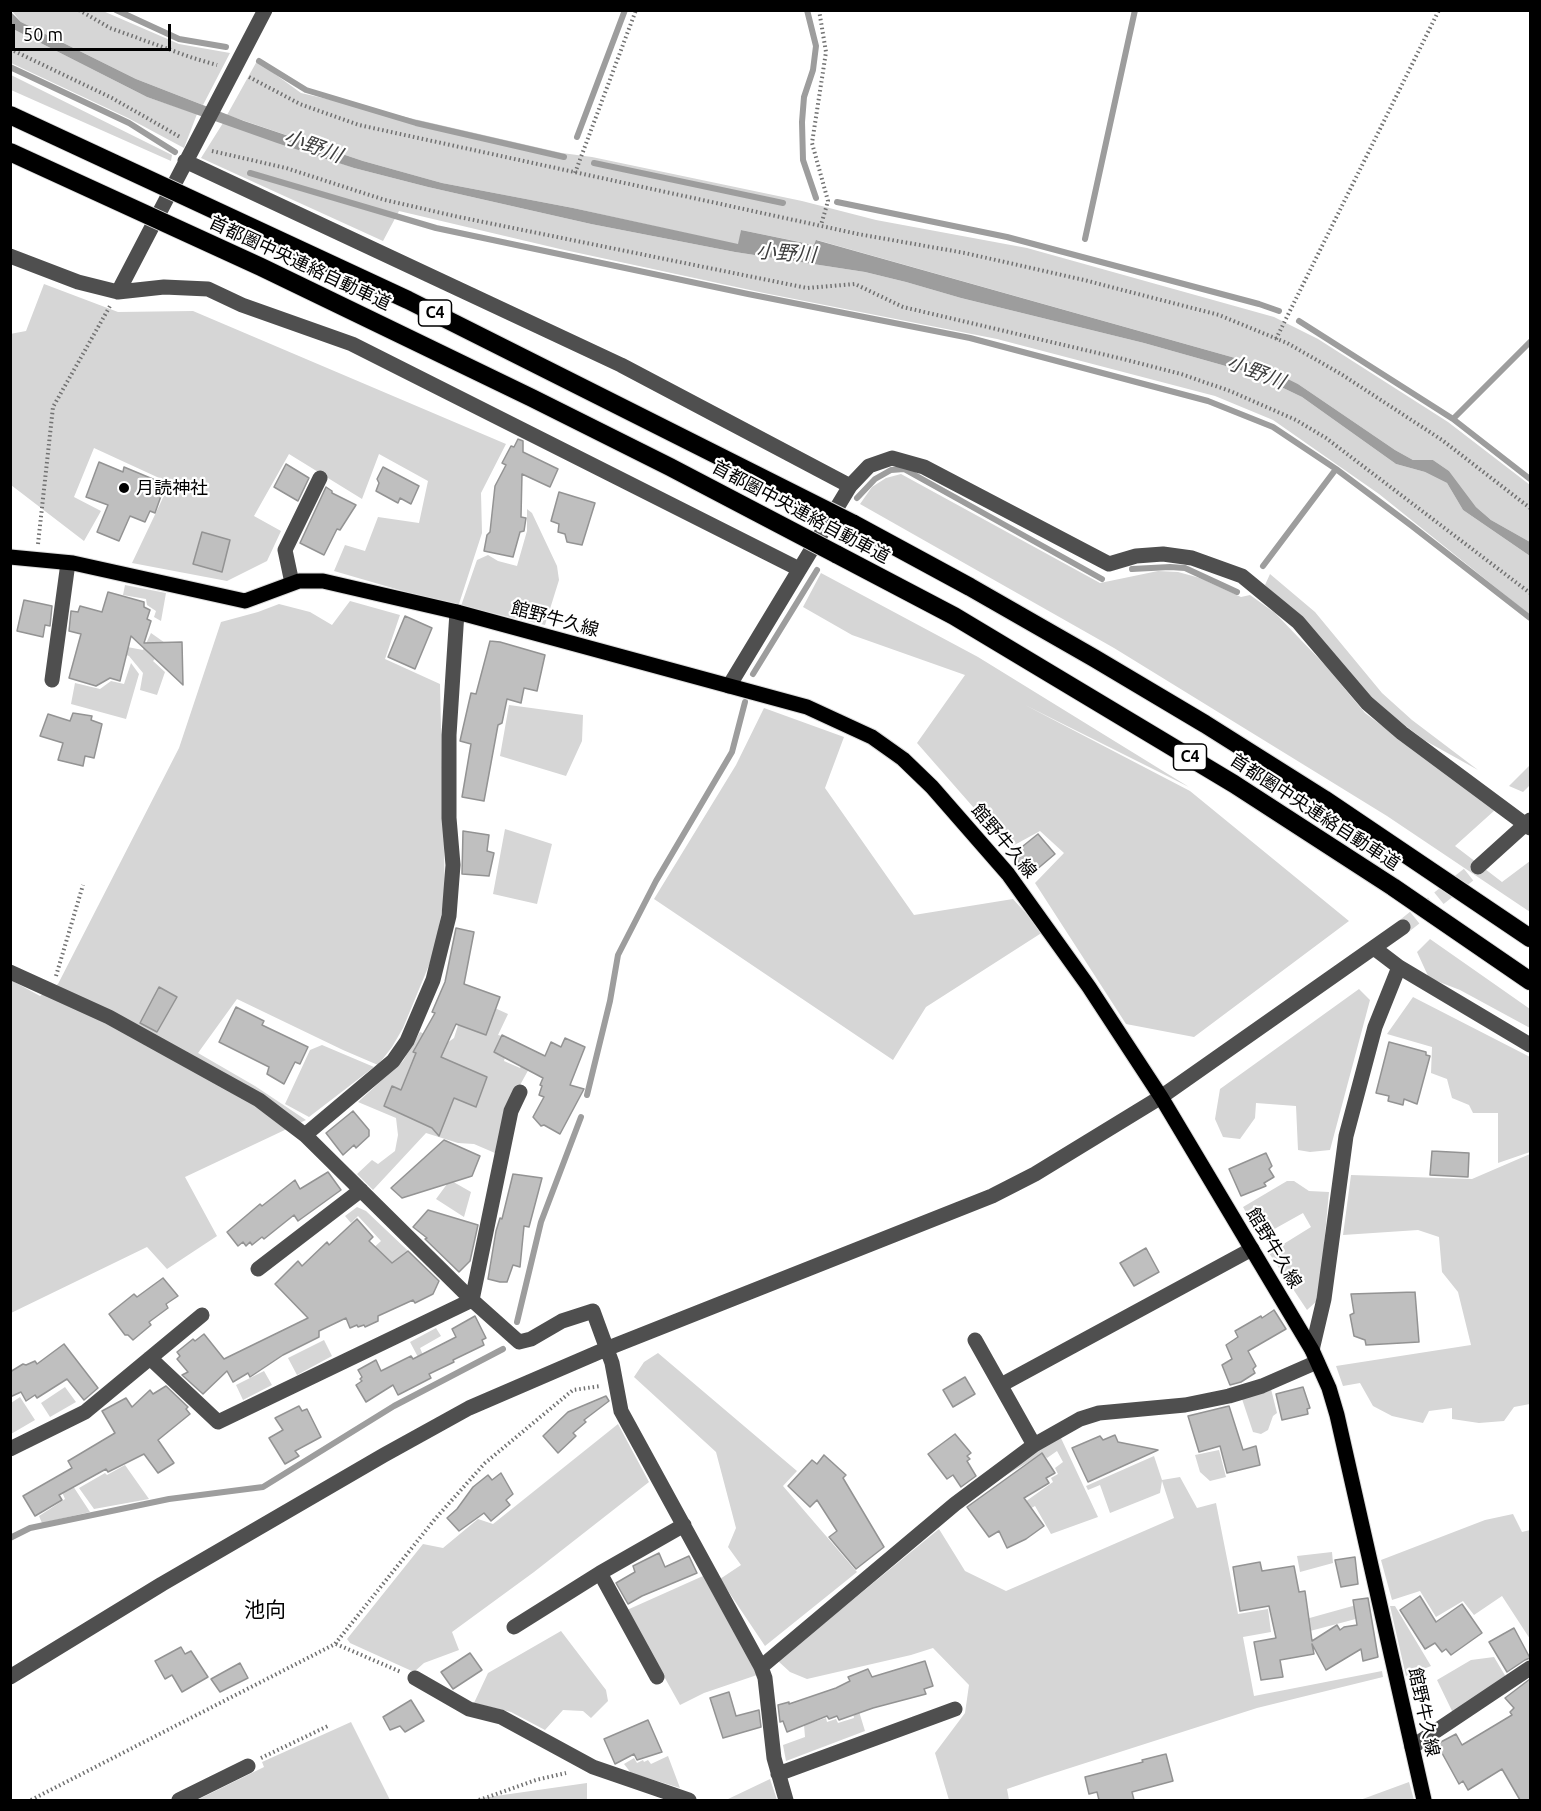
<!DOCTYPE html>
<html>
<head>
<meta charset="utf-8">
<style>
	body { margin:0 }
	#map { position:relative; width:1541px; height:1811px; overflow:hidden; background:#fff; font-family:Ubuntu,sans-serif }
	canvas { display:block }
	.frame { position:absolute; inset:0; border:12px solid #000; pointer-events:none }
	.scale { position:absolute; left:12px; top:24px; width:159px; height:27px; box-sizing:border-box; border:3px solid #000; border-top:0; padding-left:8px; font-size:18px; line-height:21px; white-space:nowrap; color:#000; -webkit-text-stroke:4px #fff; paint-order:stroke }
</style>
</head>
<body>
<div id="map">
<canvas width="1541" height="1811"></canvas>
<div class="frame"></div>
<div class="scale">50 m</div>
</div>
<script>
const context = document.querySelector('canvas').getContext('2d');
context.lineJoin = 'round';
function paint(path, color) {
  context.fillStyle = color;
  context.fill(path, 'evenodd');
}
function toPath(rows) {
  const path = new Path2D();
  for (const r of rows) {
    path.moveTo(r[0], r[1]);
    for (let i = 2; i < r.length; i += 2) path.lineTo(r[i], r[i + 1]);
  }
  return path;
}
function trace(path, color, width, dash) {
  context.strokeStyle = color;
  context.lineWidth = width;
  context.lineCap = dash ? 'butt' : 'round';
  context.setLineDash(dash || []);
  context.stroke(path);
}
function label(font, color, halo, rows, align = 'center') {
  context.font = font + ' Ubuntu,"Noto Sans JP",sans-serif';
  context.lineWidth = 4.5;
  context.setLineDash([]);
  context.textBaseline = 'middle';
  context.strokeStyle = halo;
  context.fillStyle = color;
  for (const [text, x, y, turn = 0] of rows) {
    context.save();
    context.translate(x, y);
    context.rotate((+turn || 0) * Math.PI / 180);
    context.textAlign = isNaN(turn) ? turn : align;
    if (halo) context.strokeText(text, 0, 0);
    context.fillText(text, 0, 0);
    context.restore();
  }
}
paint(toPath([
	[12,11,103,11,179,44,230,53,203,105,136,79,21,22],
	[10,26,13,29,147,97,197,114,184,148,128,118,11,63],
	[257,61,301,93,562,153,592,157,802,201,876,220,1027,248,1274,317,1318,339,1448,422,1530,485,1530,542,1491,520,1476,507,1449,471,1433,460,1413,460,1395,450,1298,384,1260,365,817,240,815,245,741,230,739,245,573,208,442,183,363,161,227,115],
	[11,75,172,155,171,161,11,90],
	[223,123,354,168,428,187,591,224,735,252,865,272,906,282,961,298,1144,343,1254,374,1302,397,1396,464,1425,472,1447,483,1463,510,1530,556,1530,615,1379,494,1273,420,1215,396,997,339,764,293,560,249,399,211,383,241,201,158],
	[44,284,118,312,193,311,506,444,481,493,482,533,458,607,334,571,345,545,365,551,378,517,419,523,428,481,379,454,362,499,289,454,254,516,281,531,267,561,227,581,132,563,170,483,94,448,74,497,101,511,84,541,11,485,10,334,26,331],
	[901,474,1100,583,1158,571,1178,572,1200,578,1241,597,1250,595,1275,613,1325,665,1365,713,1495,810,1455,846,1502,882,1530,861,1530,912,1387,816,1114,648,860,504,872,487,886,478],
	[527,509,532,513,557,566,559,580,545,625,461,606,477,560,488,555,498,561,517,566,527,531],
	[821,573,978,657,1189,787,1025,705,1190,791,1349,921,1194,1037,1126,1024,1035,883,1064,853,1040,831,1009,848,917,743,965,675,852,635,803,607],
	[1270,574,1315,612,1382,693,1412,720,1478,770,1424,740,1371,699,1306,622,1265,585],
	[125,585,166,593,161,621,154,617,156,611,147,605,146,599,123,595],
	[350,601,400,615,385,659,440,684,445,894,434,953,403,1028,392,1047,378,1065,343,1050,237,999,198,1053,255,1086,306,1120,185,1177,217,1236,167,1269,147,1247,11,1313,11,980,40,996,58,984,179,748,221,622,258,612,279,604,310,612,332,625],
	[151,633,168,645,153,661,165,672,157,695,140,690,143,673,129,656,108,648,122,646,143,650],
	[131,663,139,674,126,719,71,704,75,683,100,689,111,681,124,684],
	[509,705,583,715,582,741,566,776,500,756],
	[764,708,844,737,825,788,914,915,1013,899,1043,932,926,1007,893,1060,654,899,736,765],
	[1530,765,1530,785,1523,792,1509,786],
	[505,829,552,844,537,904,493,894],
	[1430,939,1530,1009,1530,1028,1460,990,1429,978,1417,952],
	[1359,989,1370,1000,1330,1150,1310,1152,1298,1150,1296,1106,1256,1103,1255,1118,1240,1139,1223,1137,1215,1119,1220,1089],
	[1413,997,1530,1057,1530,1152,1498,1163,1498,1113,1473,1113,1469,1105,1452,1098,1447,1079,1431,1073,1432,1047,1387,1034],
	[475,999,508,1014,498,1035,510,1038,504,1061,520,1068,529,1050,537,1054,507,1109,495,1153,474,1144,458,1143,426,1133,373,1190,357,1174,372,1160,378,1164,395,1151,398,1135,396,1118,358,1102,403,1061,420,1032,447,1043,454,1038,459,1022],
	[322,1045,374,1067,309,1117,285,1104,310,1050],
	[1530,1154,1530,1404,1514,1407,1504,1421,1479,1423,1452,1419,1452,1408,1429,1411,1423,1423,1392,1416,1373,1406,1360,1383,1343,1386,1336,1366,1471,1345,1458,1292,1442,1272,1439,1237,1418,1230,1343,1235,1351,1175,1472,1179],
	[450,1180,471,1192,464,1217,436,1199],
	[1287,1181,1294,1181,1309,1191,1329,1192,1319,1299,1307,1310,1269,1253,1311,1227,1303,1213,1260,1237,1243,1207],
	[357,1207,366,1211,423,1265,370,1285,356,1264,381,1241,358,1216,351,1223,345,1216],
	[436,1328,441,1336,420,1348,423,1355,418,1357,410,1342],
	[324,1340,332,1356,297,1375,288,1358],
	[658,1353,797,1471,783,1486,857,1572,765,1646,720,1579,741,1565,728,1547,736,1528,716,1452,634,1377,644,1362],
	[264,1371,272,1385,243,1400,236,1385],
	[65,1387,76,1402,50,1417,41,1403],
	[1271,1389,1277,1413,1273,1416,1268,1430,1261,1434,1253,1432,1242,1399],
	[20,1397,35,1420,11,1434,11,1403],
	[618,1424,649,1482,534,1572,452,1632,459,1650,424,1663,414,1672,350,1643,347,1639,423,1544,443,1548,478,1519,493,1524],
	[1060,1436,1098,1517,1051,1534,1035,1506,1026,1511,1022,1504,1053,1482,1051,1478,1058,1474,1055,1468,1063,1462,1057,1451,1047,1458,1042,1454,1003,1477,1033,1452],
	[1219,1450,1226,1477,1210,1481,1200,1472,1195,1455],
	[1154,1456,1162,1480,1180,1477,1197,1508,1216,1503,1238,1614,1268,1609,1271,1632,1243,1637,1254,1696,1382,1671,1383,1677,1257,1708,1045,1776,1007,1789,1009,1800,949,1800,935,1753,965,1713,969,1685,933,1648,911,1655,807,1679,790,1672,778,1661,939,1529,965,1571,1006,1591,1174,1518,1162,1481,1160,1493,1110,1513,1100,1485,1088,1490,1086,1486],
	[125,1465,149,1499,94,1509,79,1488,105,1473,107,1475],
	[73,1486,90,1512,42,1523,39,1516,65,1499,62,1492],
	[1513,1514,1522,1532,1530,1530,1530,1639,1502,1596,1474,1615,1463,1601,1436,1617,1420,1591,1392,1600,1381,1560,1485,1520],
	[1332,1552,1333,1563,1300,1572,1297,1556],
	[703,1576,757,1675,704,1693,680,1705,627,1610],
	[1367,1602,1371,1615,1310,1631,1306,1619],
	[1390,1606,1395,1606,1431,1666,1406,1676],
	[561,1631,606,1690,608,1701,591,1718,583,1711,563,1710,545,1730,511,1712,474,1703,488,1673],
	[1494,1657,1506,1677,1453,1713,1437,1680,1471,1660],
	[857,1705,865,1731,786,1761,783,1745,805,1737,804,1725,826,1718,827,1722,836,1719,838,1723,854,1718,852,1706],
	[351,1722,390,1800,197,1800,264,1767,262,1762],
	[668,1756,680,1788,631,1773,624,1764,634,1758,637,1763,643,1760,644,1762,648,1760,651,1764],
	[770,1779,777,1800,726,1800],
	[1409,1782,1414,1800,1360,1800],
	[587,1783,587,1800,471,1800,482,1798]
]), '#d6d6d6');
paint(toPath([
	[10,11,21,22,136,79,244,121,363,161,442,183,573,208,738,244,741,230,814,245,816,240,1260,365,1298,384,1395,450,1413,460,1433,460,1449,471,1476,507,1491,520,1530,542,1530,556,1463,510,1447,483,1425,472,1396,464,1302,397,1254,374,1144,343,961,298,906,282,865,272,735,252,591,224,428,187,354,168,277,143,147,97,13,29,11,26]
]), '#9d9d9d');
trace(toPath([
	[116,10,179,39,226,47],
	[807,10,816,46,813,70,804,97,802,122,803,160,816,198],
	[259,61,306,90,416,123,564,157],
	[10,67,129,123,175,152],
	[577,137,625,10],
	[594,163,783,203],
	[250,173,436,228,748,294,970,338,1208,401,1273,427,1336,469,1412,526,1530,618],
	[837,202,1007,237,1259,304,1279,311],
	[1085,239,1135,10],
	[1299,321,1453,419,1530,479],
	[1453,419,1530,342],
	[857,498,875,479,891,470,904,469,1102,579],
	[1263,566,1336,469],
	[1132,569,1170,567,1185,568,1237,592],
	[753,674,817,570],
	[587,1095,610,1001,618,955,656,881,732,752,745,702],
	[517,1322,541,1222,581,1117],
	[10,1538,30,1528,169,1499,263,1487,394,1406,503,1349]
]), '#9d9d9d', 6);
const building = toPath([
	[518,439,523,441,523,452,558,469,550,487,522,474,521,517,526,518,524,531,520,532,513,557,484,551,487,535,490,532,495,486,506,465,502,463,511,446,514,447,518,439],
	[99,462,123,472,124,467,160,482,157,493,161,496,155,513,150,511,145,522,130,516,119,541,97,532,108,505,86,497,99,462],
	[286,464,309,478,298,501,274,487,286,464],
	[383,467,419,486,411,504,400,498,398,503,376,491,379,483,377,479,383,467],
	[326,487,332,491,332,493,356,505,340,530,337,529,324,555,300,543,326,487],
	[559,492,595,503,582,545,567,542,565,534,558,532,559,524,551,521,559,492],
	[202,532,230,540,222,572,193,564,202,532],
	[108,592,144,602,144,607,150,610,147,619,151,621,144,643,182,642,183,685,131,636,120,681,110,678,96,686,69,678,81,634,69,631,71,611,78,612,80,606,102,612,108,592],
	[24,600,52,606,50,626,45,625,43,637,17,631,24,600],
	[405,616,432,628,415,669,388,657,405,616],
	[490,641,500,642,545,655,537,691,524,688,521,703,507,699,502,723,498,725,484,801,462,797,471,744,460,741,471,693,476,694,490,641],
	[73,713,92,716,91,720,102,724,94,758,85,756,83,766,58,760,63,743,40,736,48,714,70,721,73,713],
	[463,831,489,835,487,851,494,853,489,876,462,874,463,831],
	[1038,834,1055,854,1029,876,1013,854,1038,834],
	[456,928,474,932,464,984,500,997,486,1035,456,1024,441,1057,487,1077,476,1107,454,1098,439,1136,432,1128,384,1106,392,1086,401,1090,416,1053,413,1052,435,1013,432,1012,445,982,456,928],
	[159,987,177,997,157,1032,140,1023,159,987],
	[236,1007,264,1021,262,1025,308,1047,300,1064,295,1062,284,1084,267,1074,269,1067,219,1042,236,1007],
	[502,1035,545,1056,551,1042,561,1047,565,1038,585,1047,570,1085,584,1089,560,1134,544,1125,541,1126,533,1117,544,1097,539,1095,542,1086,540,1085,543,1078,494,1052,502,1035],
	[1389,1042,1426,1052,1426,1055,1430,1056,1417,1104,1404,1099,1403,1105,1388,1101,1389,1096,1376,1093,1389,1042],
	[353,1111,369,1130,369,1136,356,1148,354,1145,343,1155,326,1133,353,1111],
	[444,1140,480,1156,472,1176,402,1198,391,1188,444,1140],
	[1432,1151,1469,1153,1468,1177,1430,1175,1432,1151],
	[1266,1153,1272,1166,1269,1169,1274,1177,1264,1183,1266,1186,1241,1196,1229,1169,1266,1153],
	[328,1172,341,1190,298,1221,294,1215,264,1239,262,1237,252,1245,250,1242,246,1246,243,1242,238,1246,227,1232,260,1204,262,1206,295,1180,300,1189,328,1172],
	[513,1174,542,1178,529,1227,524,1226,520,1267,513,1265,507,1282,500,1282,488,1279,496,1231,500,1218,502,1219,513,1174],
	[428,1210,478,1225,470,1261,459,1272,425,1239,427,1238,413,1227,428,1210],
	[357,1219,373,1237,369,1241,392,1263,408,1251,439,1281,433,1294,415,1303,413,1300,378,1316,378,1321,365,1327,364,1325,358,1327,357,1325,350,1328,346,1318,319,1331,319,1337,283,1355,250,1377,248,1373,233,1382,227,1371,203,1394,182,1375,188,1372,177,1359,180,1356,177,1352,193,1339,195,1341,204,1334,224,1359,308,1318,275,1284,298,1261,302,1266,327,1242,329,1245,357,1219],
	[1146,1248,1159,1272,1134,1286,1120,1263,1146,1248],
	[163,1278,178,1296,166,1304,168,1308,149,1322,151,1325,133,1340,128,1335,125,1335,109,1314,134,1294,137,1297,163,1278],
	[1415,1292,1419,1342,1366,1345,1365,1340,1354,1336,1350,1315,1354,1313,1351,1294,1415,1292],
	[1274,1310,1286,1329,1248,1351,1256,1366,1253,1369,1255,1373,1241,1382,1230,1385,1222,1365,1232,1359,1226,1345,1238,1337,1235,1331,1261,1316,1262,1318,1274,1310],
	[475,1316,486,1338,482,1340,484,1345,453,1360,454,1362,429,1374,431,1378,398,1395,393,1385,366,1402,356,1385,362,1381,360,1379,362,1377,358,1370,376,1360,381,1371,411,1356,413,1359,456,1337,452,1329,475,1316],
	[64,1344,98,1388,84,1400,67,1379,37,1398,35,1395,26,1401,21,1392,10,1397,10,1372,23,1364,26,1365,35,1361,37,1364,64,1344],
	[965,1377,975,1394,953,1407,943,1390,965,1377],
	[166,1386,188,1407,186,1409,190,1414,158,1440,174,1463,158,1473,144,1454,108,1472,106,1469,59,1495,62,1500,35,1516,23,1496,72,1468,68,1461,115,1433,102,1411,126,1398,132,1407,150,1390,153,1394,166,1386],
	[1303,1387,1310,1408,1307,1409,1308,1414,1282,1420,1276,1394,1303,1387],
	[606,1396,609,1401,584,1420,586,1422,573,1433,576,1436,558,1453,543,1436,568,1412,606,1396],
	[299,1406,302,1411,307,1409,321,1437,295,1451,299,1456,285,1464,269,1438,283,1430,275,1418,299,1406],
	[1229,1406,1243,1450,1256,1446,1260,1465,1227,1473,1220,1446,1199,1452,1188,1416,1229,1406],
	[955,1434,971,1453,967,1456,970,1459,967,1461,976,1476,961,1487,953,1475,947,1479,928,1454,955,1434],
	[1115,1435,1118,1442,1158,1450,1088,1482,1072,1448,1100,1436,1103,1440,1115,1435],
	[1042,1453,1055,1473,1046,1478,1049,1483,1024,1498,1044,1526,1026,1539,1007,1548,999,1531,989,1537,967,1507,1042,1453],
	[824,1455,846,1475,843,1478,884,1547,856,1569,829,1537,837,1531,817,1500,810,1507,788,1486,812,1460,817,1464,824,1455],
	[501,1473,513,1494,506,1500,510,1505,491,1521,484,1513,459,1531,447,1518,457,1509,473,1487,488,1475,492,1480,501,1473],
	[659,1553,665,1567,689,1556,697,1573,642,1596,628,1604,616,1583,635,1572,633,1566,659,1553],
	[1355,1557,1358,1584,1341,1587,1335,1560,1355,1557],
	[1260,1562,1262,1571,1294,1566,1299,1592,1305,1591,1312,1641,1337,1625,1340,1630,1344,1627,1357,1625,1353,1600,1368,1598,1378,1657,1363,1661,1361,1649,1326,1670,1312,1644,1314,1654,1280,1660,1283,1677,1261,1680,1254,1642,1276,1638,1269,1606,1240,1611,1233,1567,1260,1562],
	[1420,1596,1436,1622,1462,1604,1482,1633,1451,1655,1446,1649,1442,1652,1435,1643,1425,1649,1400,1610,1420,1596],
	[1514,1628,1530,1658,1525,1660,1507,1672,1489,1642,1514,1628],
	[181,1647,185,1654,191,1651,208,1677,182,1692,172,1675,165,1679,155,1661,181,1647],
	[470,1653,482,1670,453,1689,441,1672,470,1653],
	[925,1661,933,1686,924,1689,926,1694,873,1708,839,1720,837,1716,829,1719,827,1716,787,1732,783,1721,780,1722,778,1705,789,1702,789,1704,836,1688,850,1681,848,1677,868,1669,872,1677,925,1661],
	[240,1663,248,1678,220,1692,211,1679,240,1663],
	[1530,1679,1530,1800,1520,1800,1502,1769,1468,1790,1463,1781,1459,1784,1437,1744,1456,1734,1462,1745,1512,1715,1510,1712,1514,1708,1505,1698,1530,1679],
	[729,1692,736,1716,759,1710,761,1727,723,1738,710,1698,729,1692],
	[411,1700,424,1721,405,1732,400,1726,390,1730,383,1717,411,1700],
	[648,1720,662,1752,637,1760,634,1754,615,1764,604,1739,648,1720],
	[1166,1754,1173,1781,1132,1792,1134,1800,1099,1800,1097,1792,1089,1794,1085,1777,1143,1762,1142,1760,1166,1754]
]);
paint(building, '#bfbfbf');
trace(building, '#939393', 1.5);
trace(toPath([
	[1403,927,1478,867]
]), '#d9d9d9', 15, [15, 8]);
const major = toPath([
	[10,557,73,563,245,601,299,581,323,581,457,612,807,707,872,737,903,759,932,787,1008,874,1089,987,1161,1097,1312,1350,1329,1388,1337,1415,1424,1800]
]);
const highway = toPath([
	[852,523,970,587,1094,658,1205,724,1324,799,1530,938],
	[836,554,954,616,1234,784,1393,887,1530,981]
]);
trace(major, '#dbdbdb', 17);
trace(highway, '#dbdbdb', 20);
trace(toPath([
	[79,10,110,28,193,58,217,65],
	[819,10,826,52,812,143,828,201,821,225],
	[10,49,112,98,180,137],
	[249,77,300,104,359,125,858,234,965,253,1084,280,1219,315,1287,343,1341,374,1442,440,1530,508],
	[212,151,286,168,385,200,459,217,807,288,855,284,903,307,1123,359,1181,374,1230,391,1296,420,1326,438,1530,593],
	[575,173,636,10],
	[1276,339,1439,10],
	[38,544,53,407,110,306],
	[56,976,83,885],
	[336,1644,401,1672],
	[261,1758,330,1725],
	[31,1800,335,1644,435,1519,485,1463,573,1390,601,1386],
	[479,1800,536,1780,566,1773]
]), '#717171', 4, [1.5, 3]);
trace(toPath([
	[185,161,621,365,850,486],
	[10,256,78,282,118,292,164,287,208,289,242,305,352,344,799,569],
	[118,292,265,10],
	[292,583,285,550,320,478],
	[52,680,68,563],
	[729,686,850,486,869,466,892,458,924,467,1109,564,1136,556,1163,554,1192,558,1242,576,1298,622,1367,703,1402,733,1530,828],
	[1478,867,1530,820],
	[1374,948,1399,967,1530,1045],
	[10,972,109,1017,259,1100,305,1135,472,1300,519,1342,531,1339,562,1321,593,1311,612,1363,621,1411,761,1667,765,1678,774,1758,786,1800],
	[305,1135,393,1061,407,1041,433,980,449,916,453,865,449,818,449,735,457,612],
	[258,1269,361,1190],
	[472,1300,511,1111,520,1092],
	[975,1340,1034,1445],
	[1312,1350,1324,1299,1346,1136,1375,1027,1399,967],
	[150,1358,218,1422,472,1300],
	[1001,1385,1252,1249],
	[10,1449,85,1412,202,1315],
	[600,1573,657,1677],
	[514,1627,600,1573,684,1525],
	[761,1667,955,1504,1034,1445,1080,1419,1099,1413,1185,1405,1229,1396,1262,1386,1317,1362],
	[10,1677,162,1584,384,1455,469,1408,606,1349,992,1196,1035,1174,1161,1097,1403,927],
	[415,1678,469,1709,501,1717,593,1767,689,1800],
	[1412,1747,1530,1668],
	[778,1774,955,1709],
	[179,1800,248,1766]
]), '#4f4f4f', 15);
trace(major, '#000', 15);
trace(highway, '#000', 18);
const highwayBridge = toPath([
	[10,115,408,300,852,523],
	[10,152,261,267,532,398,670,467,836,554]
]);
trace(highwayBridge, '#dbdbdb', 20, []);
trace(highwayBridge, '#000', 18);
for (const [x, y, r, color] of [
	[124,488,6,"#000"]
]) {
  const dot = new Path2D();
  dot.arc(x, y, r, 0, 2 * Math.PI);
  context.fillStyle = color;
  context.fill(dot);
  trace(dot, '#fff', 2);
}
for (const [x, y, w] of [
	[435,313,33],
	[1190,757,33]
]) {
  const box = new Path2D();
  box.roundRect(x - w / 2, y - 13, w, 26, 4.5);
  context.fillStyle = '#fff';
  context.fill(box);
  trace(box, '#000', 1.5);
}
label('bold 16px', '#000', null, [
	["C4",435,313],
	["C4",1190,757]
]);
label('18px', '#000', '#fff', [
	["首都圏中央連絡自動車道",300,263,25],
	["首都圏中央連絡自動車道",801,512,28],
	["館野牛久線",555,619,15],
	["首都圏中央連絡自動車道",1315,812,33],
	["館野牛久線",1004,841,50],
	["館野牛久線",1274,1248,59],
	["館野牛久線",1424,1712,78]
]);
label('18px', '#000', '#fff', [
	["月読神社",136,488]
], 'left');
label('italic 20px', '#3e3e3e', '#fff', [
	["小野川",313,146,20],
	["小野川",786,253,4],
	["小野川",1256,372,21]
]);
label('21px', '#000', '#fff', [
	["池向",265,1610]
]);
</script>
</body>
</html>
